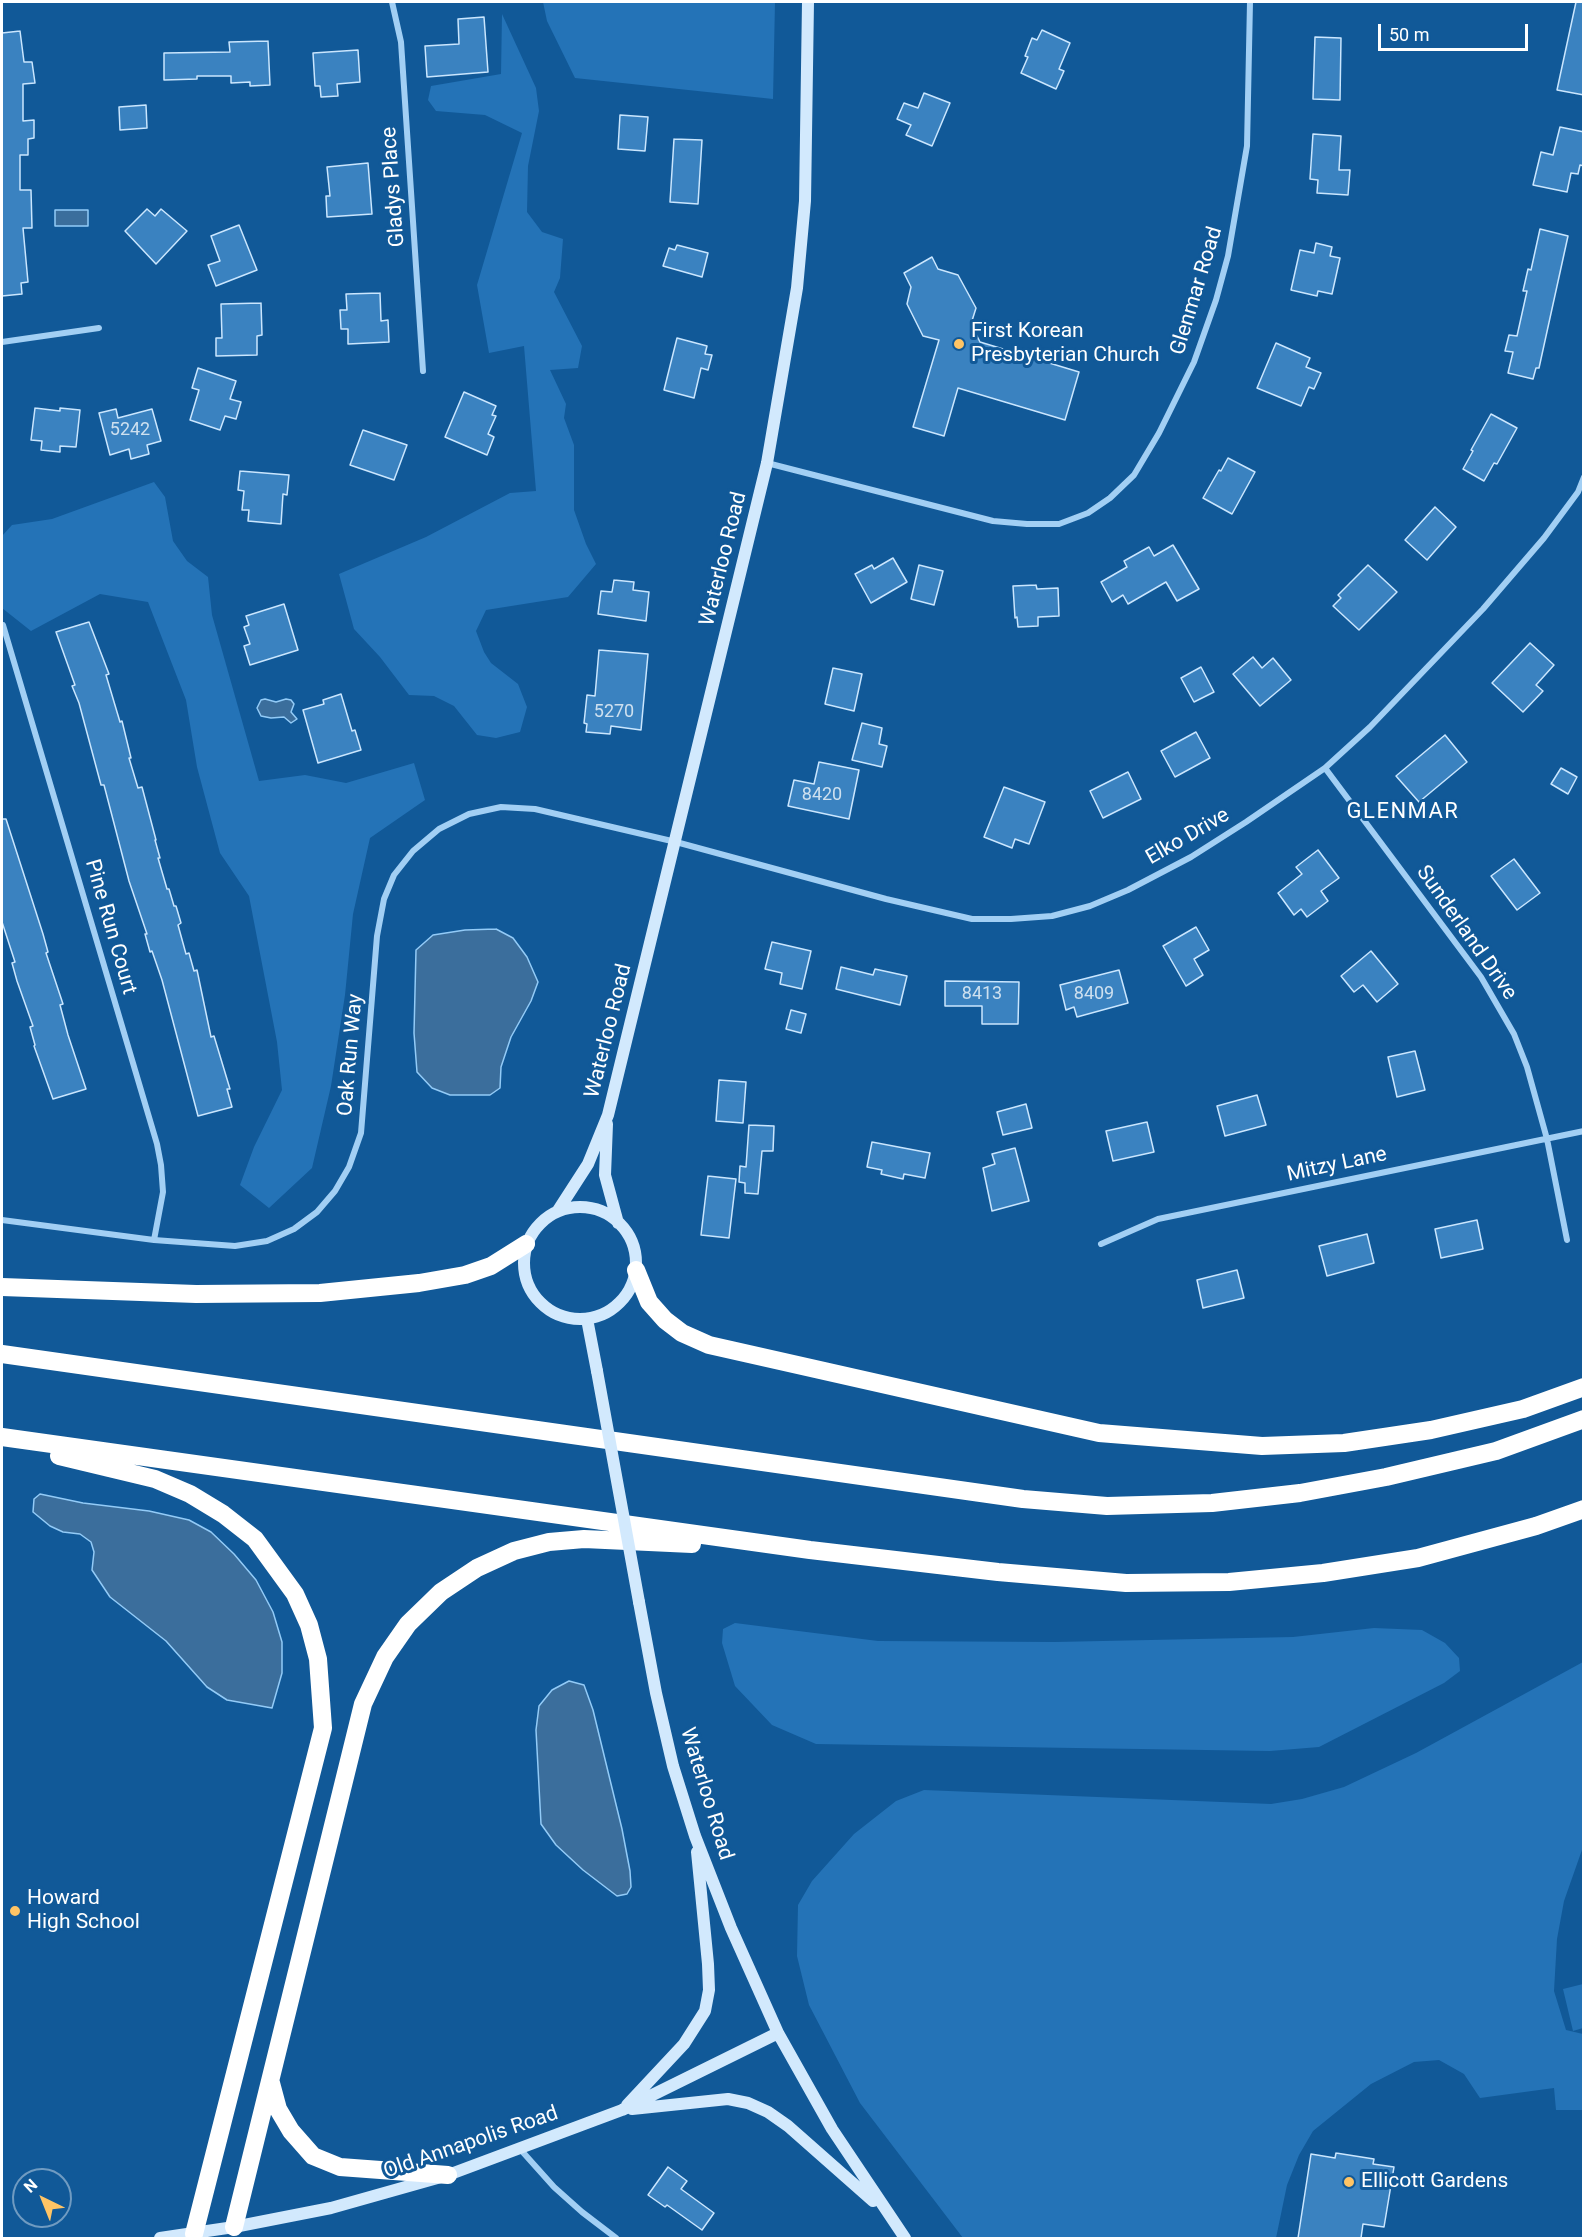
<!DOCTYPE html>
<html>
<head>
<meta charset="utf-8">
<style>
	body { margin:0 }
	#map { position:relative; width:1585px; height:2240px; overflow:hidden; background:#115998; font-family:Roboto,sans-serif }
	canvas { display:block }
	.frame { position:absolute; inset:0; border:3px solid #fff; pointer-events:none }
	.north { position:absolute; left:12px; top:2168px; width:60px; height:60px; box-sizing:border-box; background:#115998; border:2px solid #709bc1; border-radius:50%; rotate:317deg; font-size:16px; font-weight:700; line-height:24px; text-align:center; color:#fff }
	.north::after { content:''; display:block; margin:auto; width:21px; height:27px; background:#ffc465; clip-path:polygon(50% 0,100% 100%,50% 72%,0 100%) }
	.scale { position:absolute; left:1378px; top:24px; width:150px; height:27px; box-sizing:border-box; border:3px solid #fff; border-top:0; padding-left:8px; font-size:18px; line-height:21px; white-space:nowrap; color:#fff; -webkit-text-stroke:4px #115998; paint-order:stroke }
</style>
</head>
<body>
<div id="map">
<canvas width="1585" height="2240"></canvas>
<div class="frame"></div>
<div class="north">N</div>
<div class="scale">50 m</div>
</div>
<script>
const context = document.querySelector('canvas').getContext('2d');
context.lineJoin = 'round';
function paint(path, color) {
  context.fillStyle = color;
  context.fill(path, 'evenodd');
}
function toPath(rows) {
  const path = new Path2D();
  for (const r of rows) {
    if (r.length === 3) {
      path.moveTo(r[0] + r[2], r[1]);
      path.arc(r[0], r[1], r[2], 0, 2 * Math.PI);
      continue;
    }
    path.moveTo(r[0], r[1]);
    for (let i = 2; i < r.length; i += 2) path.lineTo(r[i], r[i + 1]);
  }
  return path;
}
function trace(path, color, width, dash) {
  context.strokeStyle = color;
  context.lineWidth = width;
  context.lineCap = dash ? 'butt' : 'round';
  context.setLineDash(dash || []);
  context.stroke(path);
}
function label(font, color, halo, rows, align = 'center') {
  context.font = font + ' Roboto,sans-serif';
  context.lineWidth = 6;
  context.setLineDash([]);
  context.textBaseline = 'middle';
  context.strokeStyle = halo;
  context.fillStyle = color;
  for (const [text, x, y, turn = 0] of rows) {
    context.save();
    context.translate(x, y);
    context.rotate((+turn || 0) * Math.PI / 180);
    context.textAlign = isNaN(turn) ? turn : align;
    if (halo) context.strokeText(text, 0, 0);
    context.fillText(text, 0, 0);
    context.restore();
  }
}
paint(toPath([
	[543,2,775,2,773,99,575,78,547,21],
	[502,14,536,88,539,111,528,166,527,212,542,232,563,239,560,278,554,292,582,346,578,368,550,370,566,404,564,418,574,445,574,510,586,544,596,564,568,597,486,610,476,631,484,652,491,663,518,684,527,707,520,732,496,738,477,735,454,706,434,696,409,695,380,657,354,629,339,574,426,537,510,493,536,491,524,346,489,353,477,285,522,133,485,115,436,111,428,100,431,86,501,74],
	[154,482,165,497,173,541,187,561,208,577,212,615,259,781,305,775,346,783,414,763,425,800,370,838,353,914,345,995,331,1086,312,1168,269,1208,240,1185,254,1147,282,1090,277,1042,249,896,220,853,197,767,186,700,148,602,100,594,31,631,2,608,2,536,12,525,52,519],
	[735,1623,878,1641,1055,1642,1293,1637,1374,1628,1422,1630,1445,1643,1459,1658,1460,1671,1444,1683,1319,1747,1270,1751,816,1744,772,1725,735,1686,722,1643,723,1629],
	[1583,1662,1583,1847,1564,1901,1557,1939,1554,1991,1566,2030,1583,2034,1583,2110,1556,2110,1554,2088,1480,2098,1464,2074,1439,2060,1414,2062,1371,2084,1313,2131,1299,2155,1287,2185,1276,2238,963,2238,860,2103,809,2005,797,1956,798,1905,812,1881,854,1834,896,1801,924,1790,1271,1804,1302,1799,1344,1787,1416,1753],
	[1583,1984,1583,2028,1573,2031,1563,1989]
]), '#2473b7');
const water = toPath([
	[55,210,88,210,88,226,55,226,55,210],
	[265,699,276,702,286,699,291,700,294,704,291,712,297,719,291,723,284,717,271,718,261,716,257,708,261,700,265,699],
	[496,929,513,938,527,957,538,982,531,1001,511,1037,501,1067,500,1088,490,1095,450,1095,432,1088,417,1072,414,1033,416,950,433,935,465,930,496,929],
	[40,1494,83,1503,149,1511,189,1520,211,1532,234,1554,256,1580,273,1612,282,1642,282,1673,272,1708,227,1700,207,1687,166,1641,110,1597,92,1570,94,1552,91,1542,80,1534,63,1532,50,1526,33,1512,34,1499,40,1494],
	[569,1681,584,1685,593,1710,622,1829,630,1871,631,1887,627,1894,617,1896,583,1870,556,1845,541,1824,536,1730,539,1706,552,1690,569,1681]
]);
paint(water, '#3b6e9c');
trace(water, '#93cbf7', 1.5);
const building = toPath([
	[1576,2,1584,2,1584,95,1557,90,1576,2],
	[484,17,488,72,427,77,425,46,459,44,458,19,484,17],
	[1042,30,1070,43,1059,69,1064,71,1056,89,1021,73,1028,57,1025,56,1032,38,1037,40,1042,30],
	[20,31,24,62,32,62,35,83,23,84,23,121,34,120,34,138,28,139,28,155,20,155,20,190,31,190,32,228,23,228,28,282,21,283,22,294,2,296,2,33,20,31],
	[1315,37,1341,38,1340,100,1313,99,1315,37],
	[268,41,270,85,250,86,250,82,231,83,231,76,197,76,197,79,164,80,164,53,230,52,229,42,268,41],
	[358,50,360,82,337,84,338,96,321,97,320,86,315,86,313,53,358,50],
	[924,93,950,103,932,146,906,135,911,125,897,119,904,103,918,108,924,93],
	[146,105,147,128,120,130,119,107,146,105],
	[620,115,648,117,645,151,618,149,620,115],
	[1560,127,1584,132,1584,166,1580,165,1578,174,1571,173,1567,192,1533,185,1541,152,1553,155,1560,127],
	[1313,134,1341,136,1339,170,1350,170,1348,195,1317,193,1318,180,1310,179,1313,134],
	[674,139,702,140,698,204,670,202,674,139],
	[368,163,372,214,327,217,326,196,330,196,327,167,368,163],
	[147,209,155,216,161,209,187,231,156,264,125,231,147,209],
	[239,225,257,270,216,286,208,265,220,261,211,236,239,225],
	[1540,229,1568,236,1539,368,1536,368,1533,379,1508,373,1513,352,1505,351,1509,335,1517,336,1527,291,1523,291,1528,269,1531,270,1540,229],
	[1316,243,1332,247,1330,256,1340,258,1332,294,1318,291,1317,296,1291,290,1300,250,1314,253,1316,243],
	[677,245,708,253,702,277,663,266,669,248,675,250,677,245],
	[932,257,938,269,958,275,976,308,971,324,980,342,1079,372,1065,420,958,388,944,436,913,427,939,340,923,336,907,304,911,287,904,273,932,257],
	[380,293,381,321,388,320,389,342,348,344,348,329,341,329,340,310,347,310,346,294,380,293],
	[261,303,262,335,257,336,257,355,216,356,216,338,222,338,221,304,261,303],
	[677,338,707,346,705,354,712,355,708,370,701,368,694,398,664,390,677,338],
	[1276,343,1310,358,1306,367,1321,373,1314,389,1309,387,1301,406,1257,388,1276,343],
	[198,368,236,381,230,399,241,402,236,419,225,416,220,430,190,420,199,390,192,388,198,368],
	[464,392,496,406,492,415,496,416,488,434,494,437,487,455,445,437,464,392],
	[35,408,60,411,60,408,80,410,76,447,60,446,60,452,41,450,42,441,31,440,35,408],
	[116,409,118,418,152,409,161,441,147,445,149,454,131,459,129,449,110,455,99,413,116,409],
	[1491,414,1517,428,1497,464,1494,463,1484,481,1463,469,1473,451,1471,450,1491,414],
	[363,430,407,445,394,480,350,465,363,430],
	[1228,458,1255,472,1232,514,1203,498,1219,470,1221,471,1228,458],
	[240,471,289,475,287,495,283,494,281,524,248,521,249,510,242,510,244,491,238,490,240,471],
	[1435,507,1456,527,1427,560,1405,540,1435,507],
	[1173,545,1199,589,1177,601,1166,582,1128,604,1123,595,1112,602,1101,582,1127,567,1124,561,1149,547,1154,556,1173,545],
	[893,558,907,582,871,603,855,574,872,565,874,569,893,558],
	[919,565,943,571,934,605,911,599,919,565],
	[1368,565,1397,592,1359,630,1333,606,1341,598,1338,595,1368,565],
	[614,580,634,582,633,590,649,592,646,621,598,614,601,591,612,592,614,580],
	[1036,585,1037,589,1058,588,1059,616,1038,617,1038,626,1018,627,1017,617,1015,618,1013,586,1036,585],
	[284,604,298,650,250,665,244,646,250,644,244,627,249,625,246,616,284,604],
	[89,622,109,674,106,675,120,722,122,721,131,758,129,758,138,788,142,787,156,840,155,840,160,858,158,858,167,889,169,889,174,906,176,906,181,923,178,925,186,954,189,953,194,971,197,970,211,1037,214,1036,230,1089,227,1089,232,1107,198,1116,162,980,152,951,150,952,145,934,147,934,129,881,104,785,101,785,79,703,72,686,75,685,56,632,89,622],
	[1530,643,1554,665,1536,685,1543,691,1523,712,1492,683,1530,643],
	[599,650,648,654,641,730,611,726,610,734,586,732,587,724,584,723,587,695,595,696,599,650],
	[1253,657,1262,668,1273,658,1291,680,1260,706,1233,674,1253,657],
	[1201,667,1214,692,1194,702,1181,678,1201,667],
	[833,668,862,674,854,711,825,704,833,668],
	[341,694,352,731,355,730,361,750,318,763,303,710,324,704,323,700,341,694],
	[862,723,882,728,879,744,887,746,882,767,852,760,862,723],
	[1196,732,1210,758,1175,777,1161,751,1196,732],
	[1445,735,1467,762,1419,802,1396,776,1445,735],
	[819,762,859,770,849,819,788,806,794,780,814,784,819,762],
	[1561,768,1577,777,1568,794,1551,784,1561,768],
	[1128,772,1141,799,1103,818,1090,791,1128,772],
	[1004,787,1045,802,1029,844,1015,839,1012,848,984,837,1004,787],
	[2,819,6,819,43,934,48,952,46,953,63,1004,60,1005,68,1035,86,1089,53,1099,34,1046,35,1045,30,1027,33,1026,17,981,12,963,15,962,2,922,2,819],
	[1318,850,1339,878,1321,891,1328,901,1307,917,1301,909,1294,915,1278,893,1302,874,1296,867,1318,850],
	[1514,859,1540,893,1517,910,1491,876,1514,859],
	[1196,927,1209,950,1194,959,1203,975,1186,986,1163,946,1196,927],
	[772,942,811,951,802,989,780,984,782,973,765,969,772,942],
	[1371,951,1398,984,1377,1002,1363,985,1354,992,1341,976,1371,951],
	[841,967,873,975,875,969,907,976,900,1005,836,989,841,967],
	[1119,970,1128,1003,1077,1017,1074,1007,1066,1010,1060,985,1119,970],
	[945,981,1019,982,1018,1024,982,1024,982,1006,945,1006,945,981],
	[791,1010,806,1014,801,1033,786,1029,791,1010],
	[1415,1051,1425,1090,1397,1097,1388,1057,1415,1051],
	[719,1080,746,1082,743,1123,716,1121,719,1080],
	[1257,1095,1266,1125,1225,1136,1217,1106,1257,1095],
	[1026,1104,1032,1128,1003,1135,997,1112,1026,1104],
	[1147,1122,1154,1152,1113,1161,1106,1131,1147,1122],
	[749,1125,774,1126,773,1151,762,1151,758,1194,745,1193,745,1183,739,1182,740,1166,746,1167,749,1125],
	[872,1142,930,1153,925,1178,904,1174,903,1179,881,1174,882,1170,867,1167,872,1142],
	[1015,1148,1029,1201,992,1211,983,1168,995,1164,992,1154,1015,1148],
	[708,1176,736,1179,729,1238,701,1235,708,1176],
	[1477,1220,1483,1249,1441,1258,1435,1229,1477,1220],
	[1367,1234,1374,1263,1327,1276,1319,1246,1367,1234],
	[1237,1270,1244,1298,1203,1308,1197,1280,1237,1270],
	[1336,2153,1374,2159,1373,2164,1394,2167,1384,2227,1363,2224,1361,2238,1298,2238,1311,2154,1335,2158,1336,2153],
	[668,2167,687,2181,681,2189,714,2213,702,2230,667,2205,665,2207,648,2195,668,2167]
]);
paint(building, '#3a82c0');
trace(building, '#cae6fe', 1.5);
trace(toPath([
	[392,2,401,42,423,371],
	[2,342,99,328],
	[767,463,993,521,1027,524,1059,524,1088,513,1110,498,1134,475,1159,433,1194,362,1216,300,1228,256,1247,146,1250,2],
	[3,625,157,1144,161,1165,163,1192,154,1240],
	[1325,768,1481,977,1514,1034,1527,1067,1547,1139,1567,1240],
	[2,1220,154,1240,235,1246,267,1241,294,1229,317,1212,335,1191,349,1167,361,1133,377,936,384,899,394,875,413,851,439,829,469,814,501,807,535,809,676,842,886,899,972,919,1011,919,1052,916,1090,906,1128,890,1191,857,1246,822,1325,768,1370,727,1483,609,1544,538,1578,492,1584,477],
	[1101,1244,1158,1219,1584,1131],
	[520,2149,554,2187,582,2212,616,2238]
]), '#a2cff4', 6);
trace(toPath([
	[607,1124,605,1175,618,1223],
	[580,1263,56],
	[557,1212,588,1164,608,1115,767,463,797,288,805,201,808,2],
	[587,1319,597,1371],
	[639,1602,656,1693,673,1766,695,1836,731,1928,778,2033,832,2129,905,2238],
	[627,2105,684,2044,705,2011,709,1990,708,1964,697,1852],
	[632,2109,728,2099,748,2103,768,2112,788,2126,873,2201],
	[160,2238,234,2227,331,2208,448,2175,622,2110,778,2033]
]), '#d2e9fd', 12);
trace(toPath([
	[636,1270,649,1302,665,1320,682,1333,709,1345,1099,1433,1262,1446,1344,1443,1431,1430,1523,1409,1584,1387],
	[2,1287,196,1294,320,1293,419,1283,465,1275,491,1266,526,1244],
	[2,1354,1023,1499,1107,1506,1212,1503,1300,1493,1386,1477,1496,1451,1584,1419],
	[2,1437,810,1550,998,1572,1126,1583,1229,1582,1323,1573,1418,1558,1536,1526,1584,1509],
	[59,1456,155,1479,190,1494,223,1514,255,1539,295,1594,309,1625,318,1659,323,1728,194,2234],
	[271,2083,278,2109,291,2131,313,2156,340,2167,448,2175],
	[234,2227,363,1704,385,1657,408,1624,441,1592,477,1568,514,1551,549,1542,584,1539,692,1544]
]), '#fff', 18);
trace(toPath([
	[597,1371,639,1602]
]), '#d2e9fd', 12);
for (const [x, y, r, color] of [
	[959,344,6,"#ffc465"],
	[15,1911,6,"#ffc465"],
	[1349,2182,6,"#ffc465"]
]) {
  const dot = new Path2D();
  dot.arc(x, y, r, 0, 2 * Math.PI);
  context.fillStyle = color;
  context.fill(dot);
  trace(dot, '#115998', 2);
}
label('18px', '#cee0ef', null, [
	["5242",130,430],
	["5270",614,712],
	["8420",822,795],
	["8413",982,994],
	["8409",1094,994]
]);
label('21px', '#fff', '#115998', [
	["Gladys Place",394,187,-94],
	["Glenmar Road",1197,291,-73],
	["Waterloo Road",724,559,-76],
	["Elko Drive",1188,837,-30],
	["Pine Run Court",110,927,74],
	["Sunderland Drive",1466,933,55],
	["Waterloo Road",609,1031,-76],
	["Oak Run Way",351,1055,-85],
	["Mitzy Lane",1337,1165,-12],
	["Waterloo Road",706,1794,73],
	["Old Annapolis Road",471,2143,-19]
]);
label('21px', '#fff', '#115998', [
	["First Korean",971,332],
	["Presbyterian Church",971,356],
	["Howard",27,1899],
	["High School",27,1923],
	["Ellicott Gardens",1361,2182]
], 'left');
context.letterSpacing = '1.5px';
label('22px', '#fff', '#115998', [
	["GLENMAR",1403,812]
]);
context.letterSpacing = '0px';
</script>
</body>
</html>
